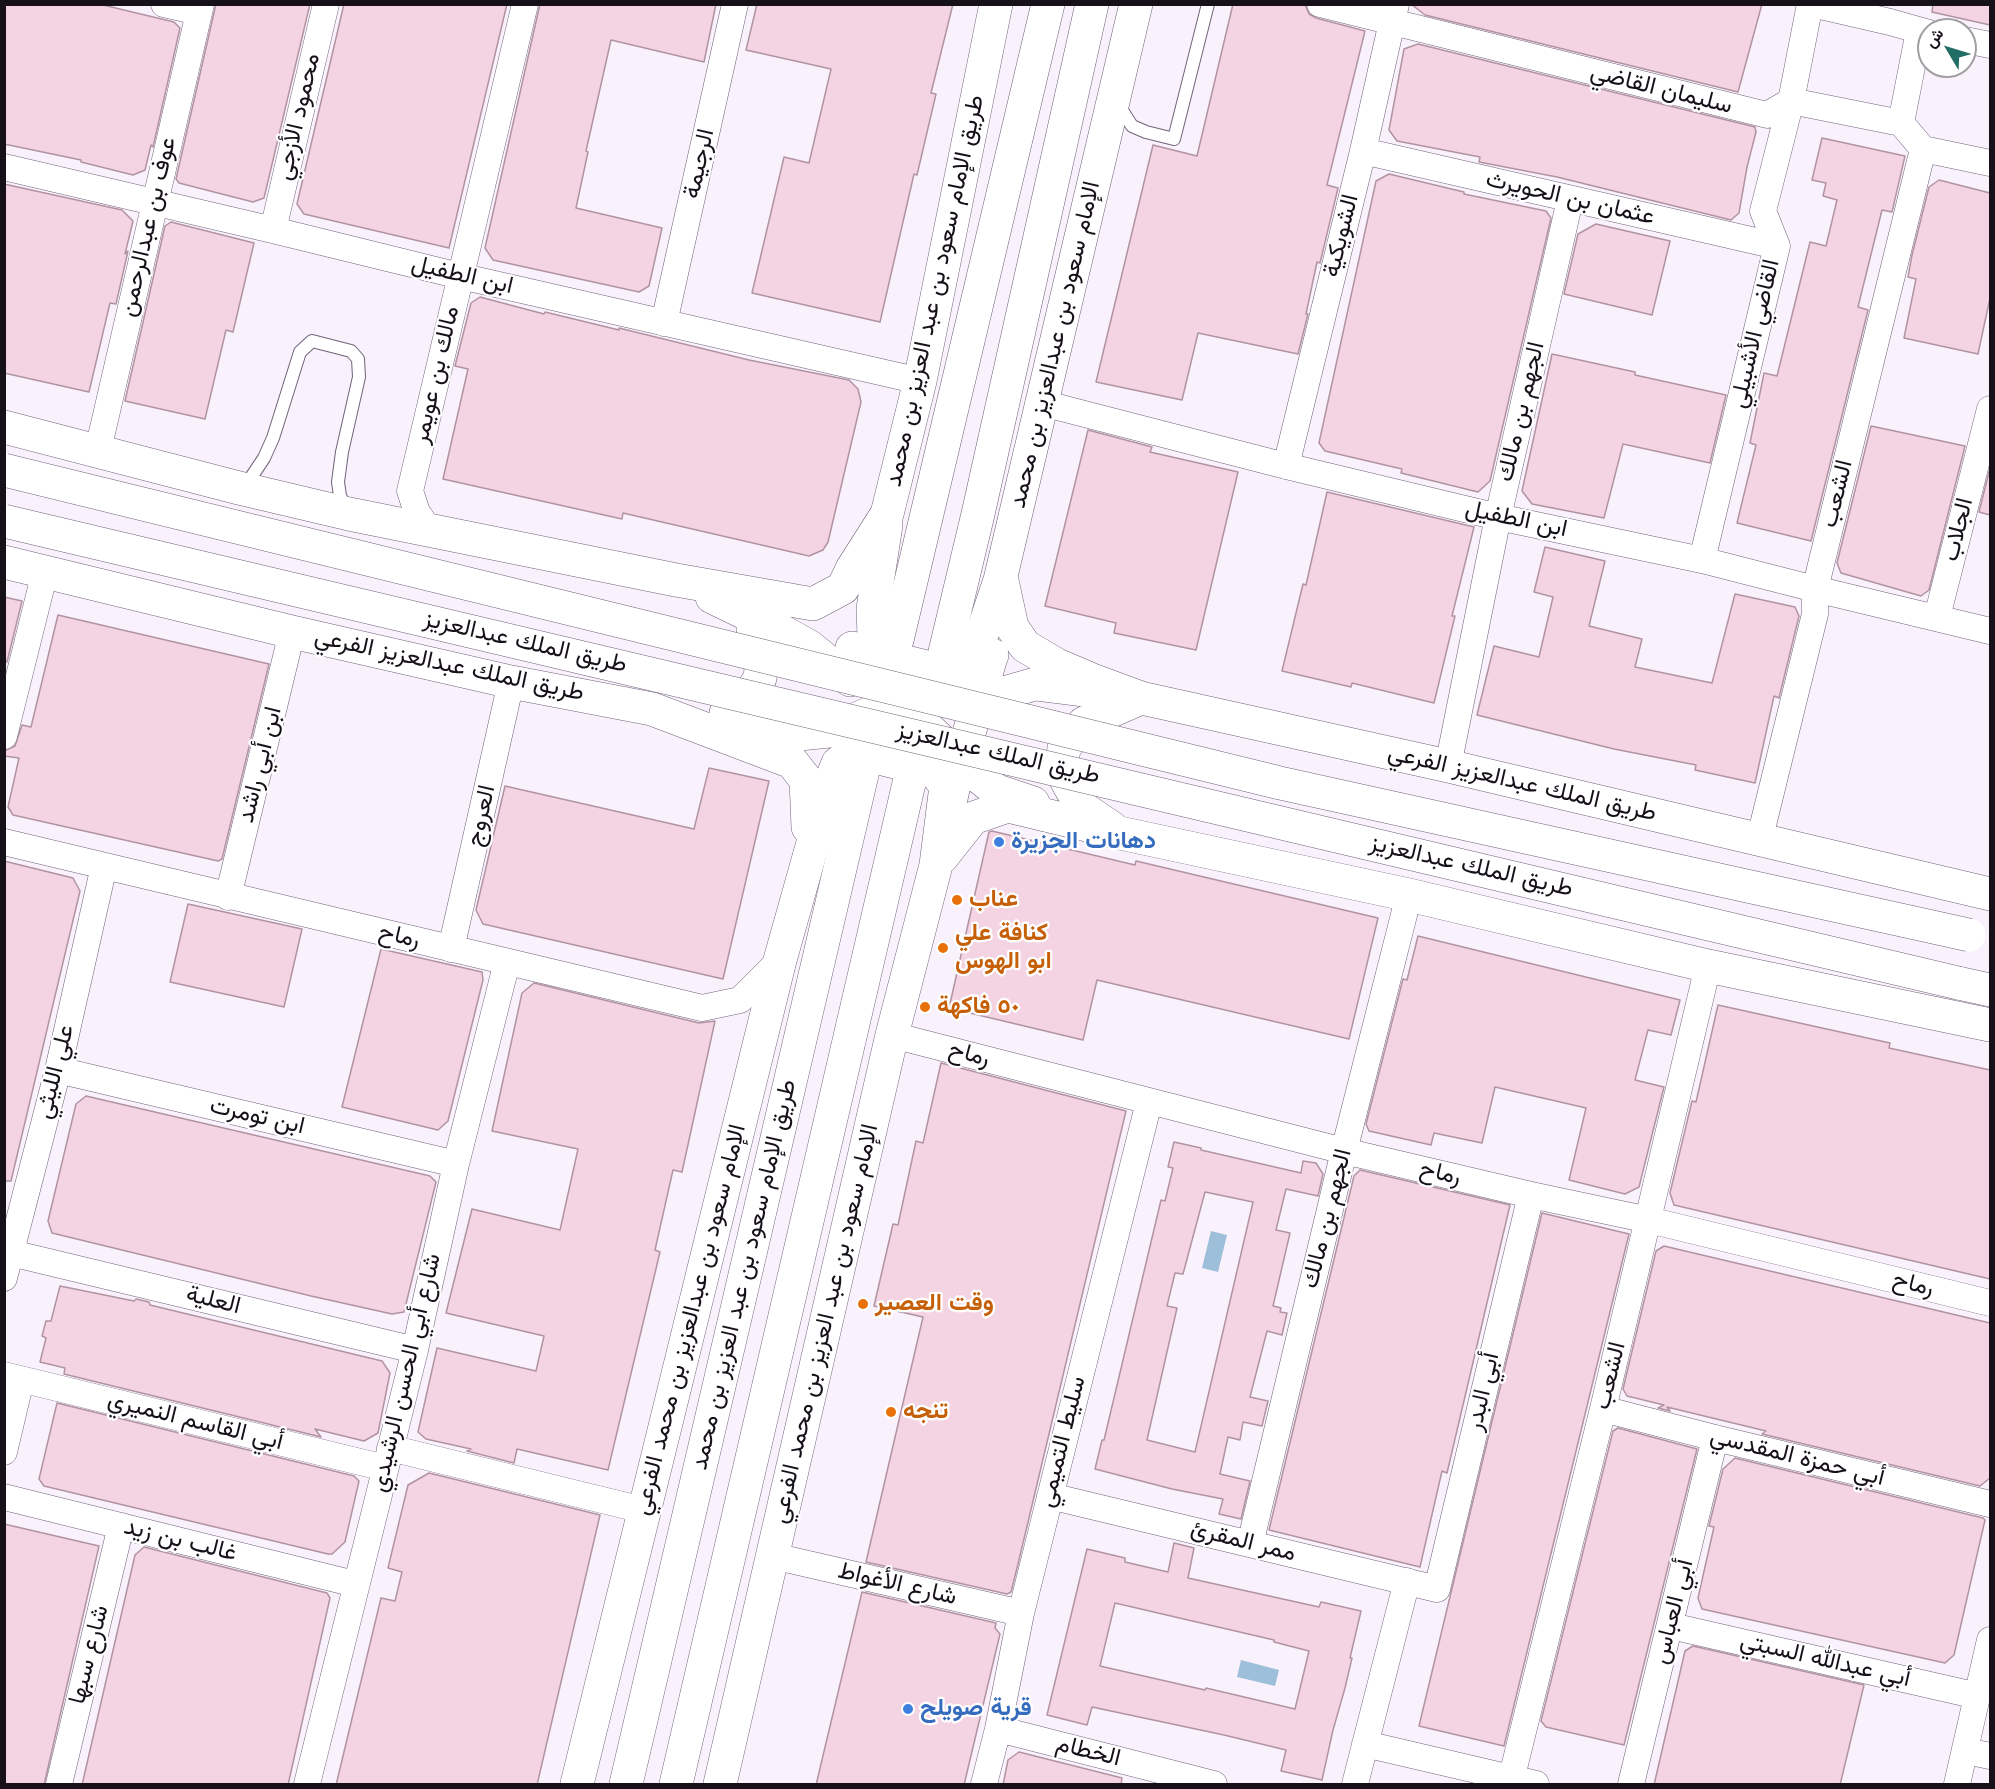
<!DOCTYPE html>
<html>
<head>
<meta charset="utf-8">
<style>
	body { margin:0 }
	#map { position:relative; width:1995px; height:1789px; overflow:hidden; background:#f9f2fd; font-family:Jost,Vazirmatn,sans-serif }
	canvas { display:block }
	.frame { position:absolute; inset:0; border:6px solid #161019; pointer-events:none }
	.north { position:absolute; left:1917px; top:18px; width:60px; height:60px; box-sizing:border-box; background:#fff; border:2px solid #a29fa3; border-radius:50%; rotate:308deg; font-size:16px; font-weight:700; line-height:24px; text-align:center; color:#161019 }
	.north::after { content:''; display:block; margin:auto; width:21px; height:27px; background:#236d67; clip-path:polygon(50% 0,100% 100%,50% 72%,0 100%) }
</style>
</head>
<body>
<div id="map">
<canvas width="1995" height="1789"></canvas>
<div class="frame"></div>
<div class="north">ش</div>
</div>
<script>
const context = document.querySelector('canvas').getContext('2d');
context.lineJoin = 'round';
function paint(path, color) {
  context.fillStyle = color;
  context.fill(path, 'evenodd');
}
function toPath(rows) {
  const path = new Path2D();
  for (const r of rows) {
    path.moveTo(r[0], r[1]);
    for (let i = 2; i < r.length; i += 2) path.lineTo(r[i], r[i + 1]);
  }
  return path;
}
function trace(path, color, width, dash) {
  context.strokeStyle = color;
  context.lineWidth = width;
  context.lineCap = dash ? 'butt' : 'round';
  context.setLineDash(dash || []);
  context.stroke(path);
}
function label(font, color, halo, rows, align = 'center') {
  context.font = font + ' Jost,Vazirmatn,sans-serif';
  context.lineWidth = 4.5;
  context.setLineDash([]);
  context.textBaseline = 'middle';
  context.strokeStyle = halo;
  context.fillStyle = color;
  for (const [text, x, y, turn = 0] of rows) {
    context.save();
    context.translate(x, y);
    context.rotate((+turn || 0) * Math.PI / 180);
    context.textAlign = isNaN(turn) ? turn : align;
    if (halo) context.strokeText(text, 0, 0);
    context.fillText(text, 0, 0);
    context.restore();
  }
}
paint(toPath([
	[1211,1231,1227,1235,1218,1272,1202,1268],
	[1241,1660,1279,1670,1275,1686,1237,1677]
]), '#9dbfd9');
const building = toPath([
	[4,4,99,4,174,22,180,28,153,147,151,145,145,170,133,175,81,162,81,160,4,144,4,4],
	[216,4,310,4,264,198,253,202,179,183,176,179,216,4],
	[344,4,507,4,449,248,304,214,297,204,344,4],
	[540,4,716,4,704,62,611,40,586,151,588,152,576,208,662,228,649,286,639,292,493,260,485,248,540,4],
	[757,4,953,4,931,93,936,94,917,175,914,174,880,322,752,293,784,157,809,163,831,69,746,50,757,4],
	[1233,4,1305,4,1309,14,1316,18,1365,31,1327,185,1338,188,1320,263,1317,262,1306,314,1308,314,1298,354,1198,333,1182,400,1096,382,1153,145,1197,156,1233,4],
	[1411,4,1762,4,1738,92,1425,15,1411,4],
	[1933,4,1990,4,1990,25,1932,12,1933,4],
	[1418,44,1755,127,1756,132,1747,167,1739,213,1731,220,1557,177,1479,162,1480,157,1397,141,1389,130,1404,49,1418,44],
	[1822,138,1905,156,1892,212,1882,210,1858,307,1868,310,1811,541,1737,523,1756,445,1750,443,1764,373,1777,376,1810,242,1826,246,1837,200,1823,196,1826,183,1812,180,1822,138],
	[1389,174,1464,192,1464,194,1546,211,1551,218,1490,481,1478,492,1401,473,1402,469,1325,451,1319,443,1376,181,1389,174],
	[1939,180,1990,193,1990,298,1978,354,1904,338,1916,279,1908,277,1912,255,1929,187,1939,180],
	[4,184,122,210,133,221,125,254,128,251,116,304,110,303,89,392,4,373,4,184],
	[171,222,254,243,233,332,226,330,205,419,125,401,165,226,171,222],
	[1596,224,1670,241,1652,315,1564,294,1578,234,1596,224],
	[480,297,544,314,545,312,619,330,619,328,749,360,849,380,858,389,861,402,828,542,823,550,809,556,623,513,622,519,443,479,468,369,455,366,471,303,480,297],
	[1552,354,1635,372,1635,375,1726,395,1710,463,1623,444,1604,518,1532,504,1522,491,1552,354],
	[1871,426,1965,446,1929,590,1921,596,1841,573,1837,563,1871,426],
	[1088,430,1152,447,1150,452,1238,472,1196,650,1114,633,1116,623,1045,606,1088,430],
	[1990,468,1990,515,1979,512,1990,468],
	[1327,492,1474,527,1452,616,1455,616,1434,703,1352,683,1351,687,1282,671,1303,584,1306,585,1327,492],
	[1545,547,1605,561,1589,626,1642,639,1635,667,1712,683,1735,594,1795,607,1799,616,1779,698,1774,696,1755,783,1695,770,1696,765,1614,749,1477,715,1494,646,1539,657,1553,597,1534,592,1545,547],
	[4,597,22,601,7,662,4,661,4,597],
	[58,615,269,664,222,859,218,861,13,815,8,807,19,758,4,756,4,751,15,746,22,725,31,727,58,615],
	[709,768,769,781,723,979,483,924,476,910,505,786,694,829,709,768],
	[992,831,1135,865,1136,861,1378,918,1349,1039,1097,980,1083,1040,949,1008,989,832,992,831],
	[4,861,73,878,80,891,11,1181,4,1181,4,861],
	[188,904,302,929,284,1007,170,982,188,904],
	[1418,936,1680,1000,1671,1035,1648,1030,1635,1080,1664,1087,1639,1187,1625,1194,1569,1180,1586,1108,1495,1087,1482,1143,1434,1133,1431,1145,1369,1131,1366,1124,1403,979,1407,980,1418,936],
	[381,949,482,972,483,980,448,1121,438,1130,342,1107,381,949],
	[534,983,699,1023,715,1021,682,1172,673,1170,655,1250,660,1252,608,1470,517,1449,514,1463,467,1451,471,1449,426,1439,418,1432,437,1348,536,1371,544,1336,446,1313,472,1209,560,1230,578,1149,492,1131,522,993,534,983],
	[1718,1005,1890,1043,1889,1048,1990,1070,1990,1279,1674,1205,1670,1193,1692,1101,1696,1102,1718,1005],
	[941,1063,1126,1111,1018,1564,1011,1592,1007,1594,866,1562,923,1317,874,1306,893,1224,898,1225,916,1141,923,1143,941,1063],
	[86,1096,430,1176,436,1182,404,1312,392,1314,311,1296,52,1233,48,1221,76,1104,86,1096],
	[1174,1142,1201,1148,1201,1150,1301,1173,1303,1161,1316,1163,1323,1174,1318,1196,1286,1189,1276,1230,1290,1233,1273,1306,1281,1308,1280,1312,1287,1313,1282,1335,1267,1331,1250,1397,1268,1401,1262,1426,1243,1422,1240,1440,1228,1437,1220,1474,1250,1481,1241,1519,1219,1514,1223,1499,1172,1489,1095,1469,1102,1440,1104,1440,1161,1200,1165,1201,1173,1168,1168,1167,1174,1142],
	[1205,1192,1253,1202,1195,1452,1147,1440,1177,1308,1167,1306,1175,1273,1183,1274,1205,1192],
	[1360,1170,1510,1205,1447,1473,1442,1471,1420,1567,1269,1530,1354,1176,1360,1170],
	[1542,1213,1629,1234,1504,1746,1419,1726,1542,1213],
	[1664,1246,1990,1323,1990,1478,1980,1486,1762,1434,1766,1431,1667,1407,1670,1411,1658,1408,1664,1405,1627,1396,1623,1389,1656,1251,1664,1246],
	[60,1286,134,1301,136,1299,149,1302,150,1305,382,1361,390,1373,378,1433,364,1441,315,1429,321,1437,64,1374,65,1368,40,1362,46,1338,42,1336,46,1321,51,1321,60,1286],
	[57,1403,354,1476,359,1481,345,1542,332,1554,328,1554,44,1486,39,1479,57,1403],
	[1618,1428,1697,1449,1624,1745,1546,1727,1541,1721,1613,1431,1618,1428],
	[1735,1458,1983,1518,1985,1520,1954,1655,1945,1663,1702,1609,1698,1598,1714,1527,1709,1526,1723,1469,1735,1458],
	[429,1473,600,1515,537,1785,336,1785,381,1598,395,1601,402,1572,388,1568,408,1485,429,1473],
	[4,1524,99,1546,44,1785,4,1785,4,1524],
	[1174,1543,1194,1548,1188,1578,1319,1607,1321,1602,1361,1611,1350,1658,1352,1658,1345,1688,1333,1730,1322,1780,1281,1771,1286,1750,1224,1735,1092,1707,1087,1725,1047,1715,1087,1549,1125,1558,1125,1562,1168,1572,1174,1543],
	[1115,1603,1274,1640,1274,1642,1309,1651,1295,1709,1206,1688,1205,1690,1100,1666,1115,1603],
	[144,1547,327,1593,330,1598,288,1785,82,1785,135,1555,144,1547],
	[862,1592,996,1623,995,1628,1000,1634,964,1785,816,1785,862,1592],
	[1693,1646,1864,1685,1840,1785,1654,1785,1685,1651,1693,1646],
	[1019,1752,1122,1778,1121,1785,1003,1785,1008,1760,1019,1752]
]);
paint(building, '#f4d4e3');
trace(building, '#b193a1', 1.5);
const lane = toPath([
	[1118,104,1132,126,1146,132,1174,139,1208,4],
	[243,485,248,482,264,458,273,438,300,352,312,341,351,351,358,359,359,377,342,452,338,482,340,496,346,508]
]);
const street = toPath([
	[164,4,199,12],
	[1320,4,1767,115,1791,101,1901,123,1923,149,1990,163],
	[1812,4,1890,22,1929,33],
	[1965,40,1990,45],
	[1901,123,1919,31],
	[1363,151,1777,246],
	[4,167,273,230,460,276,920,381],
	[273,230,326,4],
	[664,323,735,4],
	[1042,403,1286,466,1498,517,1702,560,1815,589,1990,631],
	[98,450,201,4],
	[1286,466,1363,151,1396,4],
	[430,531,417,512,410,491,525,4],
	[1702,560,1777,246,1763,211,1791,101,1810,4],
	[1937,617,1990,409],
	[4,736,45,572],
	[1448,766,1498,517,1570,200],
	[1759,841,1815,614,1815,589,1923,149],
	[4,842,702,1008,740,1000,780,960],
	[228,897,292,632],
	[451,949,511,682],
	[892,1035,1344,1151,1531,1195,1649,1220,1990,1303],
	[58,1070,456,1164],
	[11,1253,415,1350],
	[4,1278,58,1070,104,866],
	[4,1375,385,1468],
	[1603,1409,1715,1438,1990,1504],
	[390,1448,643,1510],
	[4,1452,21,1380],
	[1050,1496,1437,1589,1531,1195],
	[4,1497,355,1584],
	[1250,1544,1344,1151,1409,895],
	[773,1556,1021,1613],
	[1671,1626,1978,1696],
	[998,1729,1214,1784],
	[1365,1744,1536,1784],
	[1966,1751,1990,1756],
	[59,1784,121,1526],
	[307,1784,415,1350,456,1164,507,962],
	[984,1784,998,1729,1021,1613,1149,1102],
	[1355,1784,1407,1581],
	[1510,1784,1603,1409,1708,966],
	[1631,1784,1715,1438],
	[1957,1784,1990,1640]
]);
const secondary = toPath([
	[1136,4,1001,576,1012,627,1025,646,1057,665,1092,680,1141,698,1448,766,1990,894],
	[4,427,239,488,349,514,676,580,813,604,843,588,852,569,887,514,920,381,996,4],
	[886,525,873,609,874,637,885,657,952,673,965,666,975,655,1001,577],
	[4,562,292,632,511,682,652,709,792,762,806,780,808,827],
	[712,597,778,629,810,647,850,680],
	[852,648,860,671,901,702,975,774,997,791,1033,803],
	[962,702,979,700,1035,684,1091,691],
	[726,713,745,702,760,678,762,660,759,642,753,629],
	[739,727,772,733,799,734,829,731,889,705,972,680,983,670,992,655],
	[1112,828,1084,809,1070,787,1061,770,1064,748,1084,723,1141,698],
	[942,857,973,818,1008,806,1120,833,1409,895,1708,966,1990,1025],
	[577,1784,780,960,829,786,838,763,855,752,935,772,946,786,936,865],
	[720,1784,892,1035,936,865,954,785,991,657]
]);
const primary = toPath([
	[897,640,1048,4],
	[945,652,978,514,1092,4],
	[1958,983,1990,990],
	[626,1784,864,766],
	[676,1784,910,779]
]);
trace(lane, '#71637a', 14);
trace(street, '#71637a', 27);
trace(secondary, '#71637a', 34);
trace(primary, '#71637a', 34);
trace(lane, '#fff', 12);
trace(street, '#fff', 26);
trace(secondary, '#fff', 33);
trace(primary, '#fff', 33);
const primaryBridge = toPath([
	[4,470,1280,783,1969,935],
	[4,521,1958,983]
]);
trace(primaryBridge, '#71637a', 34, []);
trace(primaryBridge, '#fff', 33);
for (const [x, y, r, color] of [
	[999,842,6,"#3f7fe0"],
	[957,900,6,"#e8710a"],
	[943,948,6,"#e8710a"],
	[925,1007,6,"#e8710a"],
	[863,1304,6,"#e8710a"],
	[891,1412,6,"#e8710a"],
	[908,1709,6,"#3f7fe0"]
]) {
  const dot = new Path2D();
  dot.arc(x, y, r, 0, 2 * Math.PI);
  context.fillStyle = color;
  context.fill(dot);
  trace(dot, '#fff', 2);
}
label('24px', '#161019', '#fff', [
	["سليمان القاضي",1661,90,14],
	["محمود الأزجي",299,117,-77],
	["الرجيمة",700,164,-77],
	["عثمان بن الحويرث",1570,199,13],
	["عوف بن عبدالرحمن",149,227,-77],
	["الشويكية",1342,236,-76],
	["ابن الطفيل",462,276,13],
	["طريق الإمام سعود بن عبد العزيز بن محمد",936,291,-78],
	["القاضي الأشبيلي",1756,334,-77],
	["الإمام سعود بن عبدالعزيز بن محمد",1056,345,-77],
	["مالك بن عويمر",437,375,-77],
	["الجهم بن مالك",1522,412,-77],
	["الشعب",1838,494,-76],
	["ابن الطفيل",1516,520,12],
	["الجلاب",1959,530,-76],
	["طريق الملك عبدالعزيز",525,643,13],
	["طريق الملك عبدالعزيز الفرعي",449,666,12],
	["طريق الملك عبدالعزيز",998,754,13],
	["ابن أبي راشد",261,765,-76],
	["طريق الملك عبدالعزيز الفرعي",1522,784,13],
	["العروج",482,816,-77],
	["طريق الملك عبدالعزيز",1471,867,13],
	["رماح",399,937,13],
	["رماح",969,1055,15],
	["علي الليثي",56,1072,-76],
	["ابن تومرت",257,1117,13],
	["رماح",1440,1174,13],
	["الجهم بن مالك",1328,1219,-76],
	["طريق الإمام سعود بن عبد العزيز بن محمد",745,1275,-77],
	["رماح",1913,1285,14],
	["العلية",213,1301,14],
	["الإمام سعود بن عبدالعزيز بن محمد الفرعي",691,1320,-76],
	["الإمام سعود بن عبد العزيز بن محمد الفرعي",826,1324,-77],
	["شارع أبي الحسن الرشيدي",407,1373,-77],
	["الشعب",1611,1376,-76],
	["أبي البدر",1484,1392,-77],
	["أبي القاسم النميري",195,1422,14],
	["سليط التميمي",1063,1442,-76],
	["أبي حمزة المقدسي",1797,1458,14],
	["غالب بن زيد",180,1541,14],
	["ممر المقرئ",1243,1542,14],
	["شارع الأغواط",897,1585,13],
	["أبي العباس",1674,1612,-76],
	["شارع سبها",90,1655,-76],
	["أبي عبدالله السبتي",1825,1661,13],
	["الخطام",1088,1752,14]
]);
label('bold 24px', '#366cbe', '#fff', [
	["دهانات الجزيرة",1011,842],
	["قرية صويلح",920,1709]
], 'left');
label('bold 24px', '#c56008', '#fff', [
	["عناب",969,900],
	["كنافة علي",955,934],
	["ابو الهوس",955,962],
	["٥٠ فاكهة",937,1007],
	["وقت العصير",875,1304],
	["تنجه",903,1412]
], 'left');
</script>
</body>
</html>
